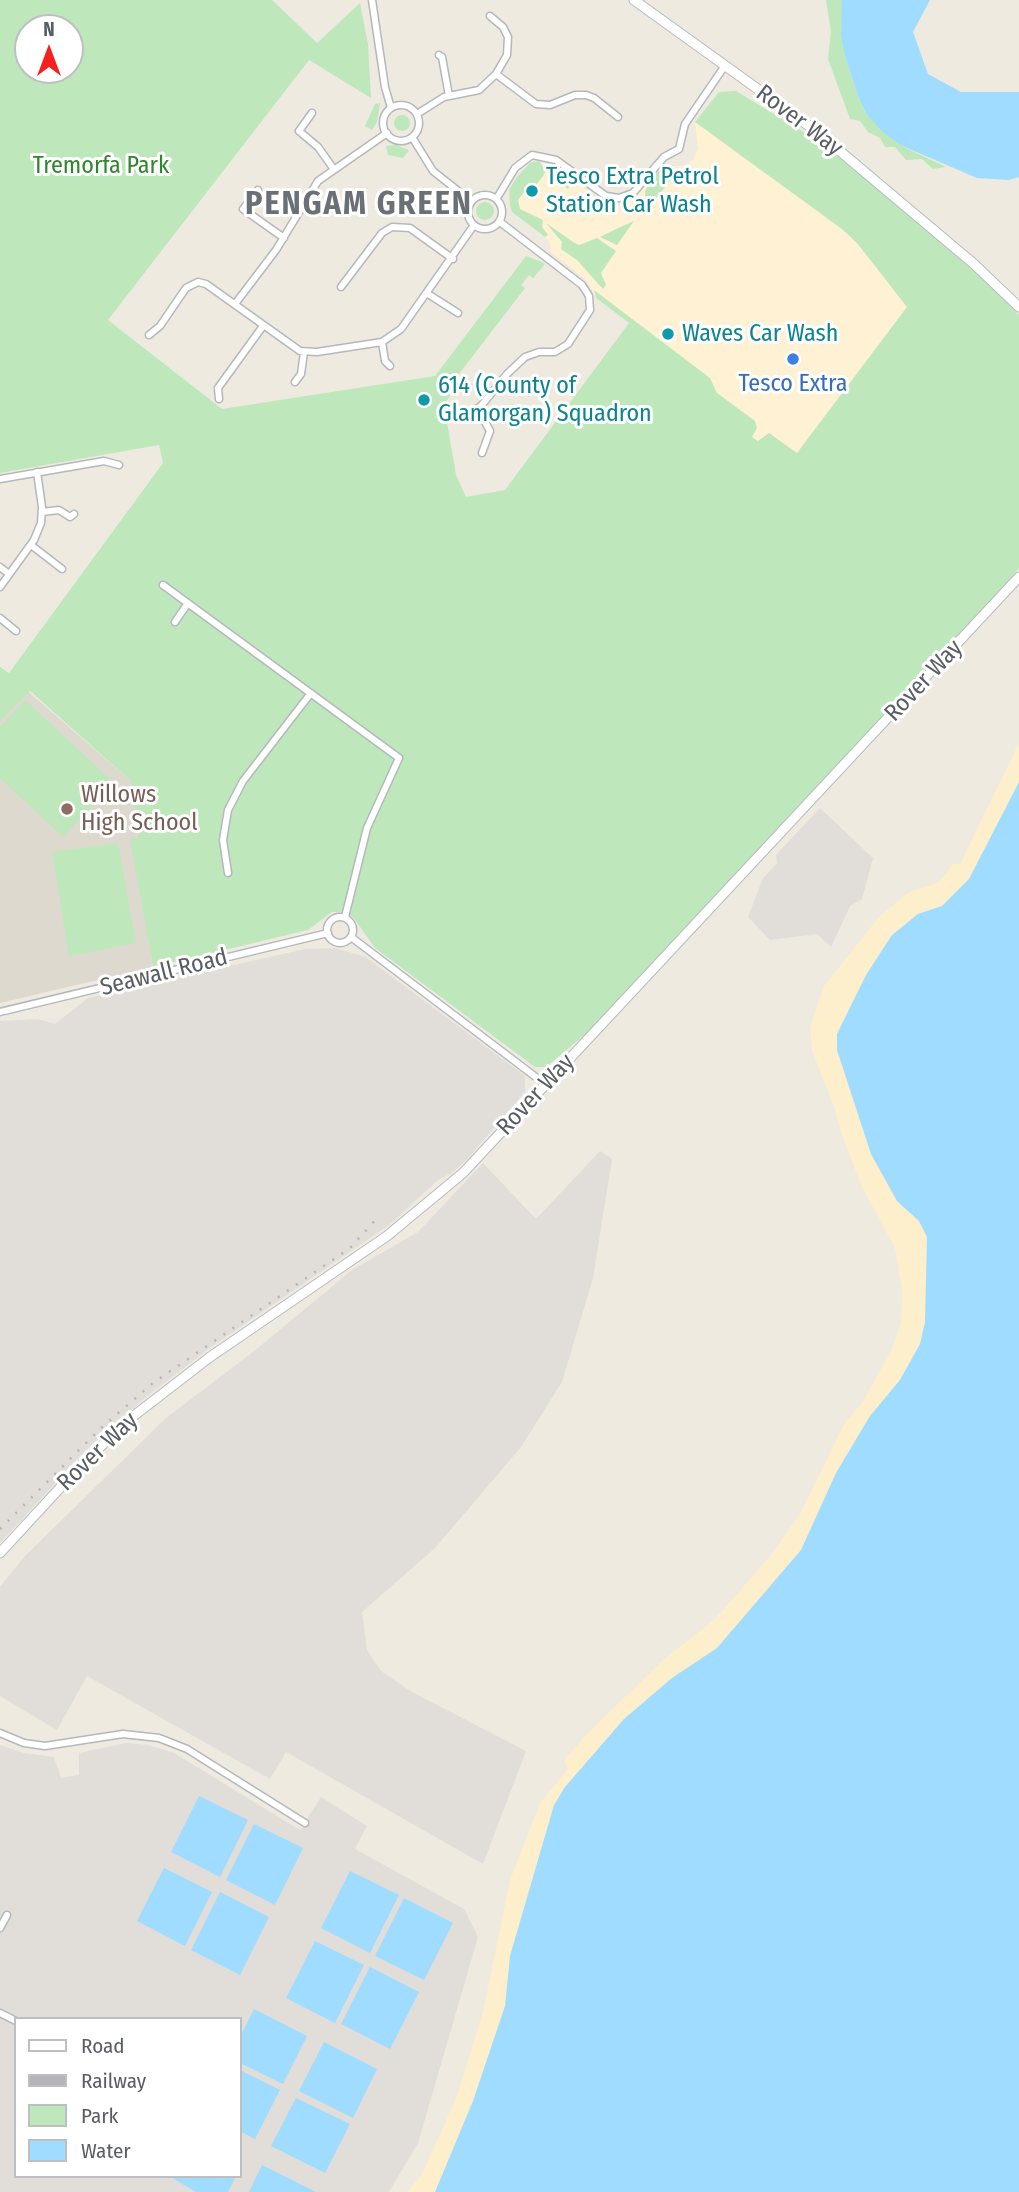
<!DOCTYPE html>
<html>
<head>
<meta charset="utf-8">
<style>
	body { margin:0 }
	#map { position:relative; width:1019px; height:2192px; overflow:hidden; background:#eeeae0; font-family:"Fira Sans Condensed",sans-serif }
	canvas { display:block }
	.legend { position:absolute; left:14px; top:2017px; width:228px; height:161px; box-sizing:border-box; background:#fff; border:2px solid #bdbfc1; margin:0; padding:9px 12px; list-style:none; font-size:21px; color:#595e63 }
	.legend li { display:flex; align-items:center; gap:14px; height:35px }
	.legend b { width:35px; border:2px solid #bdbfc1 }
	.north { position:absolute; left:14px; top:14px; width:70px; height:70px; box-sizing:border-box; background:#fff; border:2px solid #bdbfc1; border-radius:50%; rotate:0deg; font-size:19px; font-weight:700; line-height:28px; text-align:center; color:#595e63 }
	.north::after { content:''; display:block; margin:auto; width:24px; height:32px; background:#f5211f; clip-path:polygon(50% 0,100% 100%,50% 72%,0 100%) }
</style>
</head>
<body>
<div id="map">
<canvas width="1019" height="2192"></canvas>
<ul class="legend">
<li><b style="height:9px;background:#fff"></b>Road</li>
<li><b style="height:9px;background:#b4b5b6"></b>Railway</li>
<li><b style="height:19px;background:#bee7bb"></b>Park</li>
<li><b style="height:19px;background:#9fdcff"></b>Water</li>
</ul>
<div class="north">N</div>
</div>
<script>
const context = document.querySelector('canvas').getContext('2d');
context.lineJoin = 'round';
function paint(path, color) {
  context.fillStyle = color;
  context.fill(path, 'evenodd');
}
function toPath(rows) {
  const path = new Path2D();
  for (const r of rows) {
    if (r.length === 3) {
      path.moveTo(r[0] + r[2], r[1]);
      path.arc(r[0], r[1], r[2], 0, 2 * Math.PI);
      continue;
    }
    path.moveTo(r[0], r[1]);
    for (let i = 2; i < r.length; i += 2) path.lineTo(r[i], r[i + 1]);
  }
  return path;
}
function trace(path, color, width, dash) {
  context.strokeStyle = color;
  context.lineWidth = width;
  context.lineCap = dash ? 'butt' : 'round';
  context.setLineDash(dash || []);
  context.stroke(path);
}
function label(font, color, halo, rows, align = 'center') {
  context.font = font + ' "Fira Sans Condensed",sans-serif';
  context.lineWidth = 6;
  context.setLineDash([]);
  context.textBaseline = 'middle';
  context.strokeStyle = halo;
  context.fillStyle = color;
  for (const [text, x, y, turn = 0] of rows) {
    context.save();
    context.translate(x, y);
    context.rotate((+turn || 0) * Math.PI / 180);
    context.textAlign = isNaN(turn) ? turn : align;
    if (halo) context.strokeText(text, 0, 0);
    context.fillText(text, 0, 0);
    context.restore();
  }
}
paint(toPath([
	[695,122,842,229,857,243,907,307,797,453,757,444,619,338,629,323,596,298,587,281,551,252,549,240,512,212,513,187,542,163,554,165,606,205,625,206,663,166,685,166,693,160,698,149]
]), '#fff2d4');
paint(toPath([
	[820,808,873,858,862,899,850,906,831,947,817,934,770,940,748,917,763,878,777,863,776,855],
	[334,948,364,956,525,1076,525,1092,469,1157,452,1173,438,1180,389,1225,211,1347,146,1397,85,1451,0,1543,0,1021,38,1019,55,1024,88,998,305,949],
	[600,1151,612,1159,593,1278,562,1382,521,1447,435,1548,362,1612,367,1650,381,1671,412,1692,526,1751,483,1864,286,1752,270,1779,87,1676,57,1730,0,1696,0,1587,24,1557,166,1418,253,1352,352,1270,418,1232,483,1163,536,1219],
	[126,1743,148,1745,174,1753,300,1830,321,1797,367,1826,355,1849,464,1909,478,1937,418,2143,389,2192,0,2192,0,1745,24,1753,54,1757,61,1778,79,1775,79,1753],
	[16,2019,240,2019,240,2176,16,2176]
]), '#e1ddd8');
paint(toPath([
	[0,667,131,781,138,837,131,839,153,967,0,1003]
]), '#ddd9cf');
paint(toPath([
	[0,0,272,0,317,43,360,3,368,44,371,98,309,60,108,320,222,409,435,376,526,256,542,262,545,264,533,278,529,275,521,285,525,288,449,387,450,396,444,405,456,475,466,497,505,490,629,323,596,298,594,290,710,378,717,393,755,421,757,428,752,437,758,441,769,433,797,453,907,307,857,243,842,229,695,122,719,92,736,91,825,145,980,276,1019,315,1019,568,991,602,594,1027,546,1067,535,1067,375,948,353,917,343,912,332,912,308,930,153,967,130,839,138,837,131,781,30,691,0,721,0,667,9,673,163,463,159,445,0,473],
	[28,28,70,28,70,70,28,70],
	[826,0,842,0,845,56,858,96,867,115,900,145,946,167,933,169,922,159,906,160,895,147,885,147,880,138,868,132,860,121,850,119,828,59,831,31],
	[380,103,377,122,372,130,365,126,375,104],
	[402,123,8],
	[396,145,409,150,403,158,388,155,386,146],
	[539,161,546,170,543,176,536,185,529,186,518,200,520,209,543,220,542,227,548,235,545,237,512,212,510,205,509,190,517,177,530,163],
	[554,165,572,179,568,189,553,179],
	[665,165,673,165,674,175,646,212,645,191,653,176],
	[485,211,9],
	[634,221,617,245,600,237,616,229],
	[546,223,573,242,579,245,597,238,616,251,601,273,606,285,603,289,577,260,561,249,562,242],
	[25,700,114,783,63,837,0,778,0,727],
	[118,843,136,943,69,956,52,852]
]), '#bee7bb');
paint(toPath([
	[1019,743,1019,835,914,1196,953,1309,506,2192,407,2192,422,2174,456,2099,483,2012,510,1880,540,1803,568,1769,564,1761,567,1756,590,1731,664,1659,714,1620,771,1555,800,1514,845,1422,862,1403,891,1351,901,1323,902,1290,895,1248,862,1187,841,1133,835,1109,812,1051,810,1027,824,986,879,917,909,892,938,883,953,864,960,864]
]), '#fdeecc');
paint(toPath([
	[842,0,930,0,913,32,928,74,961,92,1019,92,1019,177,1009,180,977,178,900,145,882,131,867,115,858,96,845,56,841,35],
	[1019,782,1019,2192,435,2192,473,2101,505,2006,510,1956,554,1805,565,1787,624,1719,672,1678,717,1648,801,1550,836,1473,870,1416,900,1380,920,1344,925,1322,927,1237,919,1221,897,1201,871,1154,837,1050,837,1034,866,975,892,935,918,914,942,906,969,879],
	[199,1796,248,1820,220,1877,171,1852],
	[254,1824,303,1848,275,1905,226,1880],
	[164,1868,212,1892,185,1946,137,1921],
	[350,1871,399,1895,370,1953,321,1928],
	[220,1892,269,1917,240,1975,191,1950],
	[404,1898,453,1923,424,1980,375,1956],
	[315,1941,364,1965,335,2023,286,1998],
	[370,1967,419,1992,390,2049,341,2024],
	[254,2009,307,2036,283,2084,240,2063,240,2037],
	[324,2042,377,2069,353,2118,299,2091],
	[240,2070,280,2090,255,2139,240,2131],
	[296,2098,350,2124,325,2173,271,2146],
	[262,2165,316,2192,249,2192],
	[169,2176,236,2176,228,2192,196,2192]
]), '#9fdcff');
const street = toPath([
	[372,0,385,87,391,108],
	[439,55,442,57,449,96],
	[496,74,536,104,550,105,575,95,586,95,594,98,618,117],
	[401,123,18],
	[312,113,299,131,318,147,333,168],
	[417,114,444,97,479,90,496,74,507,55,508,37,503,27,490,16],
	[412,137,433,171,471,201],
	[258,190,243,209,284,238],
	[485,212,17],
	[497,198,515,168,532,155,556,160,606,196,619,198,633,193,664,157,679,149,685,124,724,67],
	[341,287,382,233,392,227,410,228,453,259],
	[428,294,458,313],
	[235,304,276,250,318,181,387,133],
	[149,335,160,326,186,288,198,282,206,284,300,351,317,352,382,342,401,329,474,225],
	[382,342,385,361,390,366],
	[295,382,301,374,304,352],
	[218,388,263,326],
	[218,388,219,399],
	[478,409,490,431,482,453],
	[470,414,481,406,507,374,525,357,539,352,555,352,568,344,590,310,589,296,582,285,500,222],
	[0,479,104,461,119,465],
	[42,512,59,510,70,517,74,514],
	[31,545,62,569],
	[0,567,9,574],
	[163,585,399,758,367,828,345,917],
	[0,587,34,540,41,523,42,507,37,472],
	[0,618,16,631],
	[175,622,188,603],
	[228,873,223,840,228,810,243,781,311,693],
	[340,930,13],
	[351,937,545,1084],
	[0,1012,328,933],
	[0,1733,24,1743,45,1746,123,1734,159,1738,187,1749,305,1823],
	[0,1928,7,1915],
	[0,2013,16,2021]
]);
const secondary = toPath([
	[634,0,816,131,974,264,1019,307],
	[0,1553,82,1464,131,1418,210,1357,387,1236,463,1173,1019,577]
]);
trace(street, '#b4b8bc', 9);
trace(secondary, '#b6bbc1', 11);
trace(street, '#fff', 6);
trace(secondary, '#fff', 9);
trace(toPath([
	[0,1529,100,1429,153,1383,350,1248,380,1215]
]), '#b4b5b6', 2.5, [2, 9]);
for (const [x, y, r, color] of [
	[532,191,7,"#0f9aa8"],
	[668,334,7,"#0f9aa8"],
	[793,359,7,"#3f7fe0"],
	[424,400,7,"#0f9aa8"],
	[67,809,7,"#8d6e63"]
]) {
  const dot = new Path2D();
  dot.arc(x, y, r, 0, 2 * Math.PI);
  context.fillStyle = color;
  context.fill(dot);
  trace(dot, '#fff', 2.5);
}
label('24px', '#595e63', '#fff', [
	["Rover Way",799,121,37],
	["Rover Way",924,681,-47],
	["Seawall Road",164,973,-14],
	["Rover Way",536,1095,-47],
	["Rover Way",98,1452,-44]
]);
label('24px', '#30852e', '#fff', [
	["Tremorfa Park",101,166]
]);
label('24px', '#0d838f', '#fff', [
	["Tesco Extra Petrol",546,177],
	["Station Car Wash",546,205],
	["Waves Car Wash",682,334],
	["614 (County of",438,386],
	["Glamorgan) Squadron",438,414]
], 'left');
label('24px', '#366cbe', '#fff', [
	["Tesco Extra",793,384]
]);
label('24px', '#785e54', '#fff', [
	["Willows",81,795],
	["High School",81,823]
], 'left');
context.letterSpacing = '2px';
label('bold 32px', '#6a7075', '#fff', [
	["PENGAM GREEN",359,205]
]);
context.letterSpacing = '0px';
</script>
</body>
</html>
